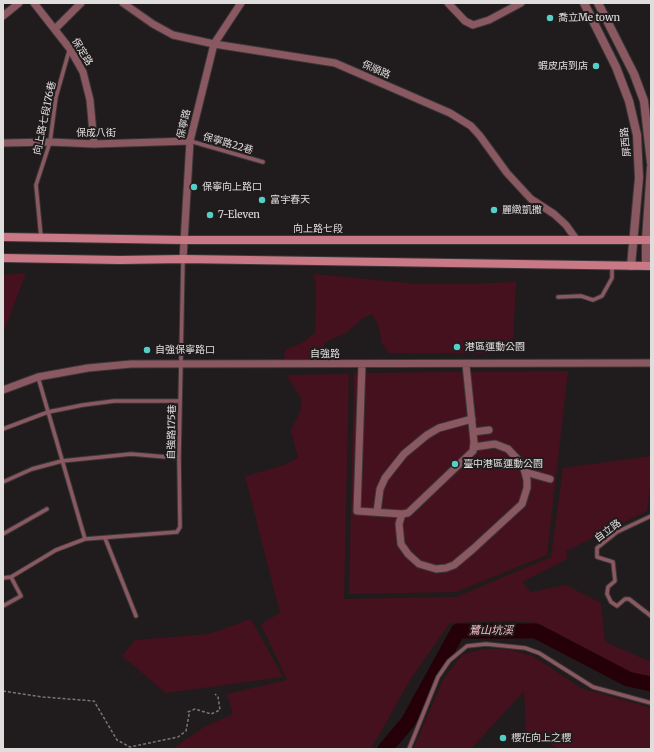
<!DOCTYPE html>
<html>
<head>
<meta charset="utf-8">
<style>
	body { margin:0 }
	#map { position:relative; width:654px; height:752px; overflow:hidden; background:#201b1c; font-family:Merriweather,serif }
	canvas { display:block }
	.frame { position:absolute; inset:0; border:4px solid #e0dddd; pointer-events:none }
</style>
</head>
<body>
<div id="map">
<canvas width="654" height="752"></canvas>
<div class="frame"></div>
</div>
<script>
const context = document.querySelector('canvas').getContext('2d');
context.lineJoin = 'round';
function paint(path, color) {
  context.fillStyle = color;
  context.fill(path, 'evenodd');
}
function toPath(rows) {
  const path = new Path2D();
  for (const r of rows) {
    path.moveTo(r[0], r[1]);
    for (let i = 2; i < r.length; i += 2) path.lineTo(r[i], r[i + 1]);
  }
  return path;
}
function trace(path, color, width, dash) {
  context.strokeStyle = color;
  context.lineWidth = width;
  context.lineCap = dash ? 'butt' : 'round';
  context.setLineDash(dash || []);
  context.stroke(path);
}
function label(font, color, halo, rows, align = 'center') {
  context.font = font + ' Merriweather,"Noto Sans TC",serif';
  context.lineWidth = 4;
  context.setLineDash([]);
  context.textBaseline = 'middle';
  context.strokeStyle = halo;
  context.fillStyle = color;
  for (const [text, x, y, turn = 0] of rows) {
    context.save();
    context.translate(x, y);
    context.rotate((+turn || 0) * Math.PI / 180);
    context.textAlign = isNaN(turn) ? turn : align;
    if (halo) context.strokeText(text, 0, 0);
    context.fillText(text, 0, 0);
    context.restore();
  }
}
paint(toPath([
	[26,273,3,334,3,275],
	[314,274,418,284,468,284,516,282,513,338,494,353,389,353,382,344,378,324,372,314,363,318,347,332,324,343,324,359,284,359,285,350,302,343,315,333,316,286],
	[568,371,547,555,456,592,349,594,354,373],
	[349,374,344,599,456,597,551,557,563,468,651,456,651,478,647,511,566,551,567,559,522,582,531,592,566,585,601,603,605,642,651,662,651,677,629,672,538,623,509,621,450,623,410,680,371,749,172,749,204,727,233,714,227,694,287,680,261,624,280,613,245,476,285,465,298,457,291,430,300,412,302,399,286,375],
	[251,619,283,677,166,693,122,656,135,640,209,634],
	[483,649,508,649,533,656,581,688,651,708,651,749,559,749,526,733,524,691,471,749,413,749,443,680,462,655]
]), '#46111e');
trace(toPath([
	[385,749,408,722,458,631,536,631,628,679,651,684]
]), '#250008', 15);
const service = toPath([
	[190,141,263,162],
	[41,237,36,185,50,142,56,97,69,51],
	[558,297,581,296,593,300,602,296,612,278,612,267],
	[38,377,85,539],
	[3,429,48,412,83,405,114,401,180,401],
	[3,482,32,469,62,461,131,454,179,458],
	[651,516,617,532,597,548,597,557,613,562,615,581,608,587,607,594,611,602,617,606,625,599,629,599,651,616],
	[3,534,47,509],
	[105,538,136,616],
	[3,578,11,577,56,550,85,539,177,532,180,527,179,458,183,259],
	[3,606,21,596,11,577],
	[409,749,438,677,449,661,467,646,486,644,525,648,539,653,593,687,651,703]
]);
const minor = toPath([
	[34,3,70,49,83,72,90,100,94,144],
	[123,3,153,24,173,35,214,44,335,63,450,113,471,126,480,136,507,173,531,199,554,214,566,225,576,239],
	[448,3,465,21,473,25,489,20,521,3],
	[3,16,19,3],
	[55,29,81,3],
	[3,143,50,142,94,144,190,141],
	[183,259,190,141,214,44,241,3],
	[362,364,357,511,402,514,408,513,473,451,474,442,466,365],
	[3,390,38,377,88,368,131,364,651,363],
	[473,432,489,430],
	[525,472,550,479],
	[377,512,380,489,385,478,404,454,427,435,439,428,472,419],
	[402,514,399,524,401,544,408,554,419,564,436,569,446,568,454,565,473,549,522,504,527,488,527,480,523,465,508,449,495,444,474,447]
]);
const tertiary = toPath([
	[584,3,616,67,629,101,637,135,639,178,631,266],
	[598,3,634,74,644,101,651,163],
	[646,266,646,240,651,167]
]);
const secondary = toPath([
	[3,237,183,240,651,240],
	[3,258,120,260,183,259,651,266]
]);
trace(service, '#3b3637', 5.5);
trace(minor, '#3b3637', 9);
trace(tertiary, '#3b3637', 10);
trace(secondary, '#3b3637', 10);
trace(toPath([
	[3,691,43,697,94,701,117,740,130,747,178,737,186,731,189,715,188,712,195,709,211,714,220,710,218,697,215,694]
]), '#7a7676', 1.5, [3, 2]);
trace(service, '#8a5860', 3.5);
trace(minor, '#8a5860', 7);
trace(tertiary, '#8a5860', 8);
trace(secondary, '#c97986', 8);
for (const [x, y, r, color] of [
	[550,18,4,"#55cec6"],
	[596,66,4,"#55cec6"],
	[194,187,4,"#55cec6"],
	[262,200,4,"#55cec6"],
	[494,210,4,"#55cec6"],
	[210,215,4,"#55cec6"],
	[457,347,4,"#55cec6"],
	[147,350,4,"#55cec6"],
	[455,464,4,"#55cec6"],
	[503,738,4,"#55cec6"]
]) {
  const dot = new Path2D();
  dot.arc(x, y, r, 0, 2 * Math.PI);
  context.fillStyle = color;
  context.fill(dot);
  trace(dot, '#201b1c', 1.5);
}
label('10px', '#e0dddd', '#201b1c', [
	["喬立Me town",558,18],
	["蝦皮店到店",588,66,"right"],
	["保寧向上路口",202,187],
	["富宇春天",270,200],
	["麗緻凱撒",502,210],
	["7-Eleven",218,215],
	["港區運動公園",465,347],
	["自強保寧路口",155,350],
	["臺中港區運動公園",463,464],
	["櫻花向上之櫻",511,738]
], 'left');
label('10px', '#e0dddd', '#201b1c', [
	["保定路",82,52,59],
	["保順路",376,70,24],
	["向上路七段176巷",45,118,-78],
	["保寧路",184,124,-77],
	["保成八街",96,133],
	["屏西路",626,142,-96],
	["保寧路22巷",228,144,16],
	["向上路七段",318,229],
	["自強路",325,354],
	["自強路175巷",172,432,-89],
	["自立路",608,531,-37]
]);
label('italic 11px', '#fcbfc7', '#201b1c', [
	["鷺山坑溪",491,631]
]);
</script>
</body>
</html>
